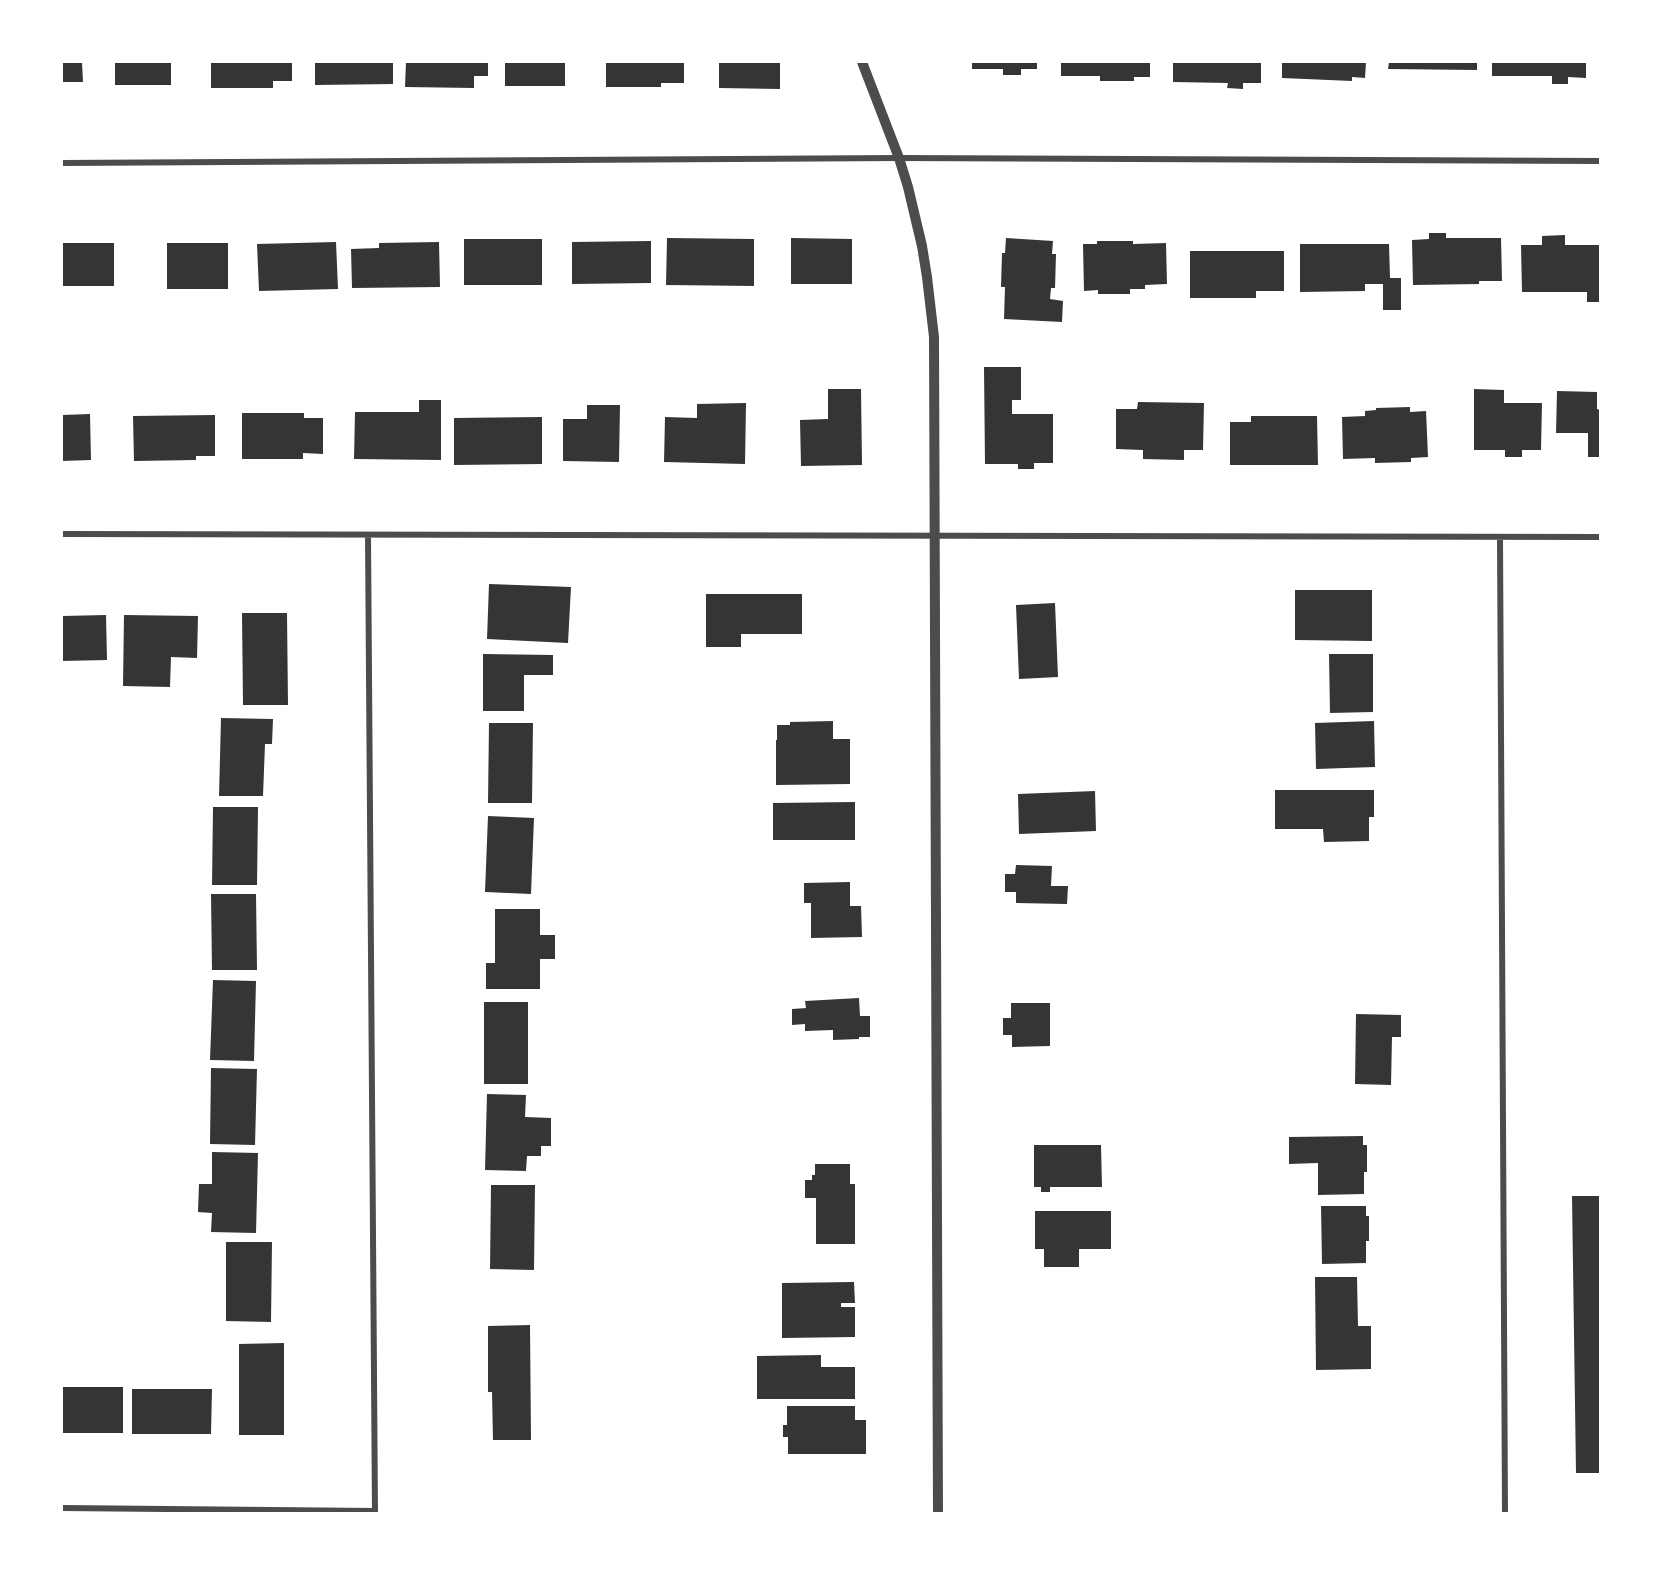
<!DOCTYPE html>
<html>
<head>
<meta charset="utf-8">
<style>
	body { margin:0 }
	#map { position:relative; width:1662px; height:1575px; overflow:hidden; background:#fff; font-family:Montserrat,sans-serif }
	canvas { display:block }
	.frame { position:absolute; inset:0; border:63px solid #fff; pointer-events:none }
</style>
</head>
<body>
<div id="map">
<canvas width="1662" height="1575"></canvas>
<div class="frame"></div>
</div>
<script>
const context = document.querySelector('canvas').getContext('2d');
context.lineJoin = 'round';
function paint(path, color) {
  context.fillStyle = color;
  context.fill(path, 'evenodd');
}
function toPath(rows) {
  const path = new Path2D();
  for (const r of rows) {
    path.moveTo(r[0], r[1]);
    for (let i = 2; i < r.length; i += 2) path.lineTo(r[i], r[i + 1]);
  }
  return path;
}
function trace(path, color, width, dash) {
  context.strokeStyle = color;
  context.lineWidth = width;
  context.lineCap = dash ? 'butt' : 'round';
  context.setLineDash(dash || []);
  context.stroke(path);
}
paint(toPath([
	[62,62,82,62,83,82,62,82],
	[115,62,171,62,171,85,115,85],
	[211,62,292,62,292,81,273,81,273,88,211,88],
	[315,62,393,62,393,84,315,85],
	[406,62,488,62,488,76,474,76,474,88,405,87],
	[505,62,565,62,565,86,505,86],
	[606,62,684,62,684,83,661,83,661,87,606,87],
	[719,62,780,62,780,89,719,88],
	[972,62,1037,62,1037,69,1021,69,1021,75,1003,75,1003,69,972,69],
	[1061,62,1150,62,1150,77,1134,77,1134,81,1100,81,1100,76,1061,76],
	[1173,62,1261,62,1261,83,1243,83,1243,89,1227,88,1228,83,1173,82],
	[1282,62,1366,62,1365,78,1352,77,1352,81,1282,78],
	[1389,62,1477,62,1477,70,1388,69],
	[1492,62,1586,62,1586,78,1568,77,1568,84,1552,84,1552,76,1492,76],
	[1429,233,1446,233,1446,238,1501,238,1502,281,1479,281,1479,284,1413,285,1412,240,1429,239],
	[1565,235,1565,245,1600,245,1600,302,1587,302,1587,292,1522,292,1521,245,1542,245,1542,236],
	[667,238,754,239,754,286,666,285],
	[791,238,852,239,852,284,791,284],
	[1006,238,1053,241,1052,254,1056,254,1055,288,1051,288,1050,299,1063,301,1062,322,1004,319,1005,287,1001,287,1002,253,1005,253],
	[464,239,542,239,542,285,464,285],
	[651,241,651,283,572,284,572,242],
	[1097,241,1133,241,1133,244,1166,243,1167,284,1145,285,1145,289,1130,289,1130,294,1098,294,1098,290,1084,291,1083,244,1097,244],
	[336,242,338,289,259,291,257,244],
	[439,242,440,287,352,288,351,249,379,248,379,243],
	[62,243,114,243,114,286,62,286],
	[167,243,228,243,228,289,167,289],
	[1300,244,1389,244,1390,278,1401,278,1401,310,1383,310,1383,284,1365,284,1365,291,1300,292],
	[1190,251,1284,251,1284,291,1256,291,1256,298,1190,298],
	[984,367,1021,367,1021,400,1012,400,1012,414,1053,414,1053,463,1034,463,1034,469,1018,469,1018,464,985,464],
	[828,389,861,389,862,465,801,466,800,420,828,419],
	[1474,389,1504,390,1504,403,1542,403,1541,450,1522,450,1522,457,1505,457,1505,450,1474,450],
	[1557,391,1597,392,1597,409,1600,410,1600,457,1588,457,1588,433,1556,433],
	[419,400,441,400,441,460,354,459,355,412,419,412],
	[1138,402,1204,403,1203,450,1184,450,1184,460,1143,459,1143,450,1116,449,1116,409,1137,409],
	[746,403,745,464,664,462,665,417,697,418,697,404],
	[587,405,620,405,619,462,563,461,563,419,587,419],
	[1410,407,1410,412,1426,411,1428,457,1411,458,1411,462,1375,463,1375,458,1343,459,1342,417,1365,416,1365,411,1376,410,1376,408],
	[242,413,304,413,304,418,323,418,323,454,303,453,303,459,242,459],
	[90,414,91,460,62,461,62,415],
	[215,415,215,456,196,456,196,460,134,461,133,416],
	[1251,416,1317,416,1318,465,1230,465,1230,422,1251,422],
	[542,417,542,464,454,465,454,418],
	[489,584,571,587,568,643,487,639],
	[1295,590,1372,590,1372,641,1295,640],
	[706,594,802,594,802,634,741,634,741,647,706,647],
	[1055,603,1058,677,1019,679,1016,605],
	[242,613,287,613,288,705,243,705],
	[106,615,107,660,62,661,62,616],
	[124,615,198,616,197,658,171,657,170,687,123,686],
	[483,654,553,655,553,675,524,675,524,711,483,711],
	[1329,654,1373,654,1373,712,1330,713],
	[221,718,273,719,272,744,265,744,263,796,219,796],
	[833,721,833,739,850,739,850,784,776,785,776,740,777,740,777,725,790,725,790,722],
	[1374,721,1375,767,1316,769,1315,723],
	[489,723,533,723,532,803,488,803],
	[1275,790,1374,790,1374,817,1369,817,1369,841,1324,842,1323,829,1275,829],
	[1095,791,1096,831,1019,834,1018,794],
	[855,802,855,840,773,840,773,803],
	[213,807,258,807,257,885,212,885],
	[488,816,534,818,531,894,485,892],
	[1016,865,1052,866,1051,886,1068,886,1067,904,1016,903,1016,892,1005,892,1005,874,1015,874],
	[850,882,850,906,861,906,862,937,811,938,811,903,804,903,804,883],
	[211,894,256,894,257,970,212,970],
	[495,909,540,909,540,935,555,935,555,959,540,959,540,989,486,989,486,963,495,963],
	[213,980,256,981,254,1061,210,1060],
	[859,998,860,1016,870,1016,870,1037,859,1037,859,1039,833,1040,833,1030,805,1031,805,1024,792,1025,792,1009,806,1008,805,1001],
	[484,1002,528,1002,528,1084,484,1084],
	[1011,1003,1050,1003,1050,1046,1012,1047,1012,1035,1003,1035,1003,1018,1011,1018],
	[1356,1014,1401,1015,1401,1037,1392,1037,1391,1085,1355,1084],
	[211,1068,257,1069,255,1145,210,1144],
	[487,1094,526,1095,525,1117,551,1118,551,1146,541,1146,541,1156,527,1156,526,1171,485,1170],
	[1363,1136,1363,1145,1367,1145,1367,1172,1364,1172,1364,1194,1318,1195,1318,1163,1289,1164,1289,1137],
	[1034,1145,1101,1145,1102,1187,1050,1187,1050,1192,1041,1192,1041,1187,1034,1187],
	[212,1152,258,1153,256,1233,211,1232,212,1213,198,1212,199,1184,212,1184],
	[815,1164,850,1164,850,1184,855,1184,855,1244,816,1244,816,1198,805,1198,805,1180,812,1180,812,1175,815,1175],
	[491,1185,535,1185,534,1270,490,1269],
	[1572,1196,1600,1196,1600,1473,1576,1473],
	[1321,1206,1366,1206,1366,1216,1369,1216,1369,1241,1366,1241,1366,1263,1322,1264],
	[1035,1211,1111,1211,1111,1249,1079,1249,1079,1267,1044,1267,1044,1249,1035,1249],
	[226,1242,272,1242,271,1322,226,1321],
	[1315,1277,1357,1277,1358,1326,1371,1326,1371,1369,1316,1370],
	[854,1282,855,1303,841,1303,841,1307,855,1307,855,1337,782,1338,782,1283],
	[530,1325,531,1440,493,1440,492,1392,488,1392,488,1326],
	[284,1343,284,1435,239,1435,239,1344],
	[821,1355,821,1367,855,1367,855,1399,757,1399,757,1356],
	[62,1387,123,1387,123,1433,62,1433],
	[132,1389,212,1389,211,1434,132,1434],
	[787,1406,855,1406,855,1420,866,1420,866,1454,788,1454,788,1437,783,1437,783,1425,787,1425]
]), '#353535');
trace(toPath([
	[62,163,899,158,1600,161],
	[62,534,1600,537],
	[368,535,375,1514],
	[1500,537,1505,1514],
	[62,1508,375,1511]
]), '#4c4c4c', 6);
trace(toPath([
	[862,62,899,158,908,187,922,246,927,277,934,337,938,1514]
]), '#4c4c4c', 10);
</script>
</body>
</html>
